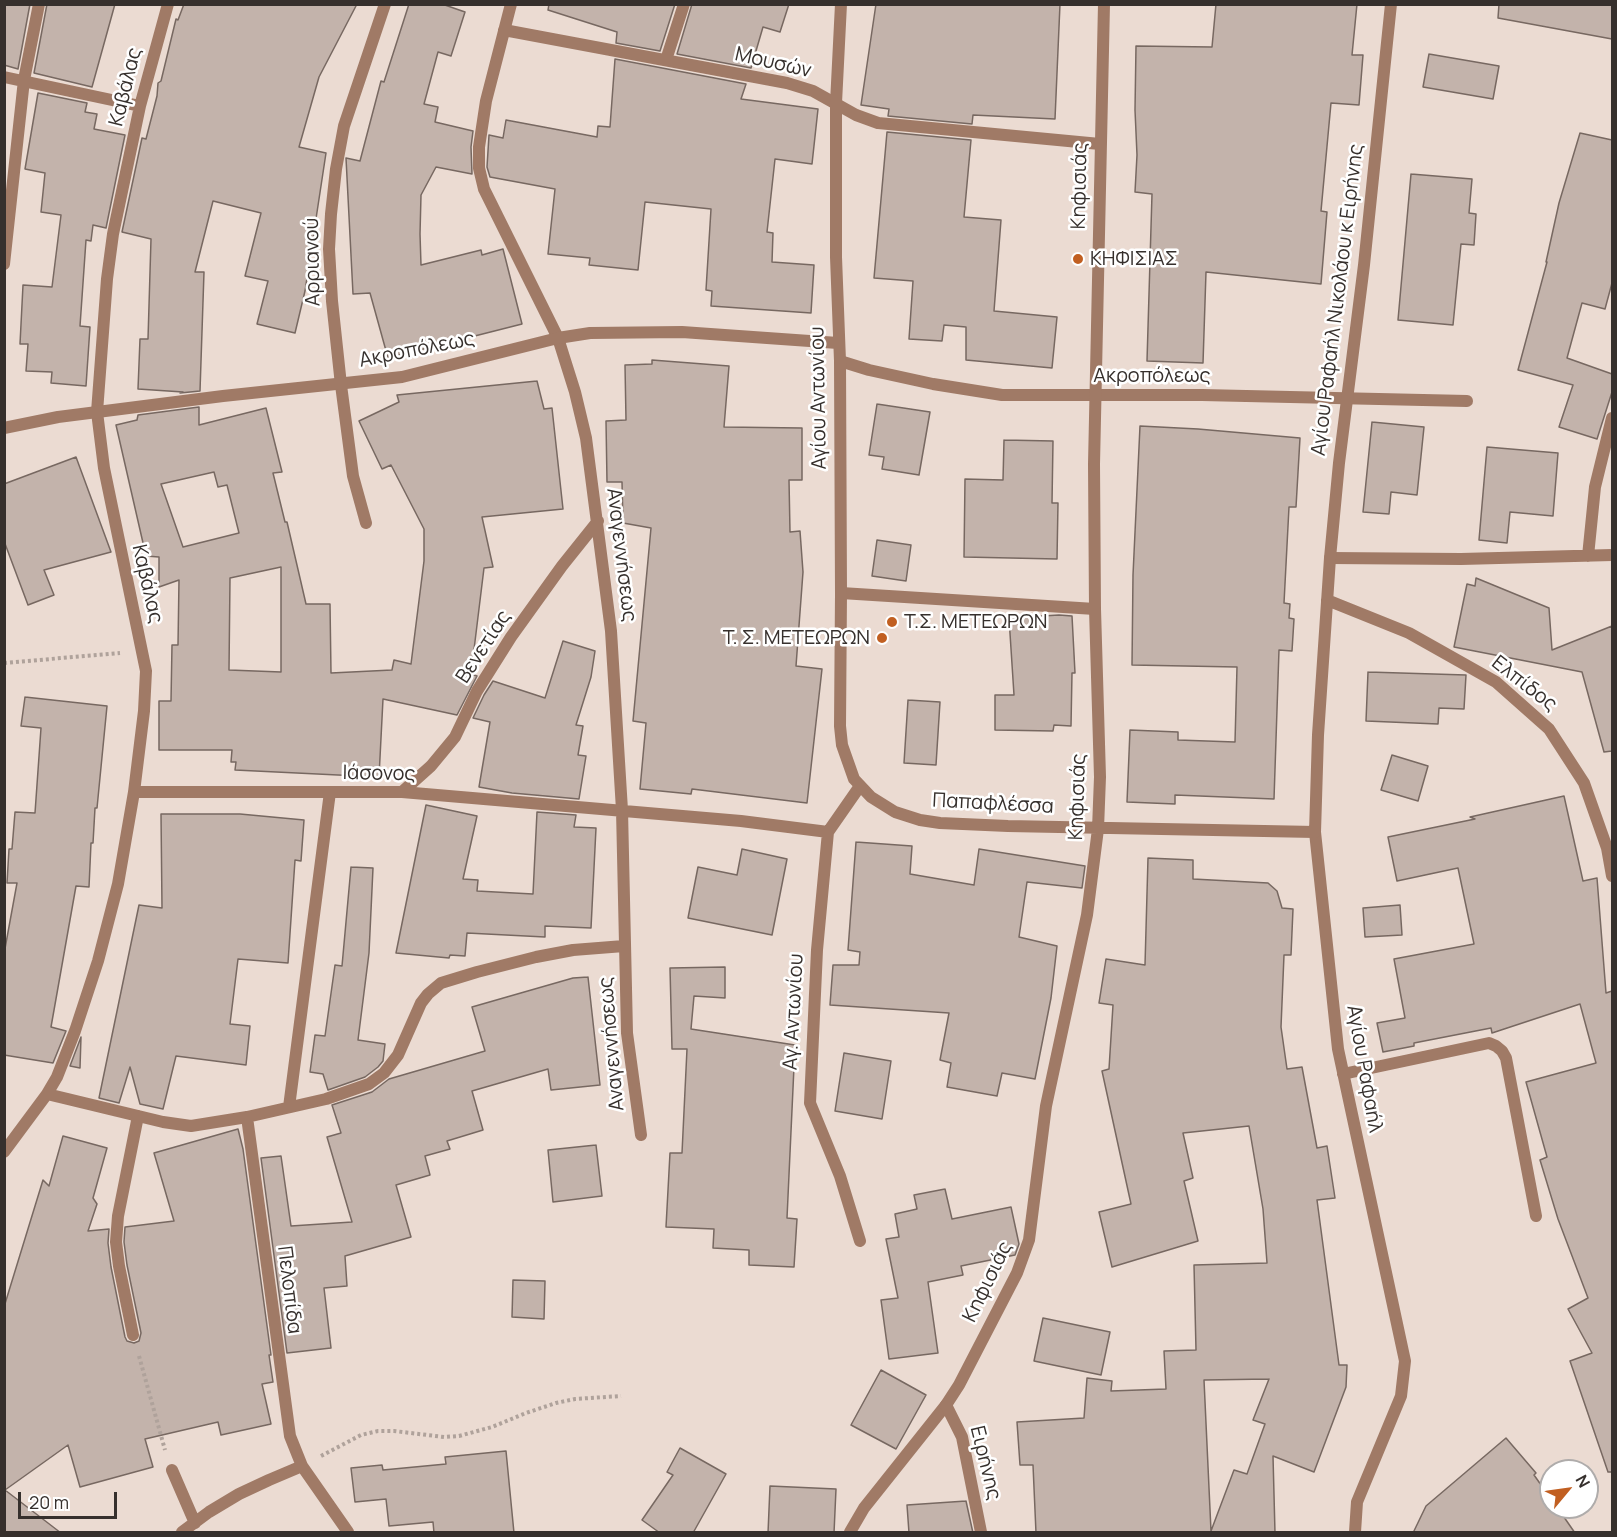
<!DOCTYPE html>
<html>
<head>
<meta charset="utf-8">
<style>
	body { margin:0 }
	#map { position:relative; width:1617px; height:1537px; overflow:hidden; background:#ebdbd2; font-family:Manrope,sans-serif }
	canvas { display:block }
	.frame { position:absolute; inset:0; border:6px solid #36302d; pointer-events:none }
	.north { position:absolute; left:1539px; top:1459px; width:60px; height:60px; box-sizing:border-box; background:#fff; border:2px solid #afacab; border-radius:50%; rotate:61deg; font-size:16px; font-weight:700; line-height:24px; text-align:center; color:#36302d }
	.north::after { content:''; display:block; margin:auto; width:21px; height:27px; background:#c15f21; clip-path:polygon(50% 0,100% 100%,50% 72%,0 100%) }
	.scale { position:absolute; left:18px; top:1492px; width:99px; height:27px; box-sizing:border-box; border:3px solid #36302d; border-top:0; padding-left:8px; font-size:18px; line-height:21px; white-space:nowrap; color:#36302d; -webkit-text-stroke:4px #fff; paint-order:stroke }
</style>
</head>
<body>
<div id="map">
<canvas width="1617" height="1537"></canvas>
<div class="frame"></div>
<div class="north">N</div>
<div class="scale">20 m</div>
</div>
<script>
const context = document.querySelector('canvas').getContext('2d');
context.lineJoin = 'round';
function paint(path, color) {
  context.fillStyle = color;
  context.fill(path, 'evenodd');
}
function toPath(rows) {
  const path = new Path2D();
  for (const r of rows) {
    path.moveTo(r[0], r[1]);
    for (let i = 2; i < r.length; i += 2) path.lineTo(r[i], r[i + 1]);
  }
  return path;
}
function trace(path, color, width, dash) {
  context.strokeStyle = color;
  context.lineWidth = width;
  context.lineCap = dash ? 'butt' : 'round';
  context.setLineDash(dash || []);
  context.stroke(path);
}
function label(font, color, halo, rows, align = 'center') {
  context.font = font + ' Manrope,sans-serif';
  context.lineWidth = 5;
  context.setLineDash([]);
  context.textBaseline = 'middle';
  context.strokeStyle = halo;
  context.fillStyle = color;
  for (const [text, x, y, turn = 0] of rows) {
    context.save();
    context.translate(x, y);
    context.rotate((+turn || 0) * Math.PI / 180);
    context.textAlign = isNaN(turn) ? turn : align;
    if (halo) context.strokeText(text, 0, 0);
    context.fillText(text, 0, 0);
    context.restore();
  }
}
const building = toPath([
	[4,4,30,4,18,69,4,65,4,4],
	[47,4,115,4,92,87,34,73,47,4],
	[184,4,357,4,319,77,299,147,326,153,305,291,295,333,257,324,268,281,245,276,261,213,213,201,195,272,204,272,200,391,180,393,183,392,138,389,140,339,148,339,151,239,122,232,142,138,146,139,157,96,158,83,161,81,176,19,178,20,184,4],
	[409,4,442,4,465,12,451,56,438,52,424,104,438,107,435,122,473,131,471,147,472,174,436,167,421,195,420,234,421,265,481,250,482,255,503,249,522,324,388,358,370,293,353,294,346,158,360,161,381,81,384,82,409,4],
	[549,4,675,4,660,51,616,43,617,32,548,10,549,4],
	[692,4,789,4,780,32,763,27,751,68,677,54,692,4],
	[876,4,1060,4,1055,119,973,115,972,124,888,116,889,109,861,105,876,4],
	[1216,4,1357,4,1352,55,1363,55,1359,105,1331,103,1321,211,1327,212,1321,284,1206,272,1203,363,1147,361,1152,194,1135,192,1137,155,1135,110,1136,46,1212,47,1216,4],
	[1499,4,1612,4,1612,39,1498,18,1499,4],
	[1429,54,1499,66,1493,99,1423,87,1429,54],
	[615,59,746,84,741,99,818,109,812,164,775,159,767,232,773,233,772,262,814,265,811,313,711,306,712,291,706,290,711,209,645,202,638,270,589,265,590,258,548,254,555,189,490,177,487,167,489,135,503,138,506,120,597,137,598,126,610,127,615,59],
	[38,93,87,103,85,112,97,114,94,129,125,135,106,228,93,225,91,241,86,240,80,326,90,327,86,386,51,383,52,372,26,371,28,344,20,344,23,285,52,287,61,215,41,212,45,173,25,169,38,93],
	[887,132,971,140,964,217,1001,220,994,311,1057,317,1052,368,966,360,966,327,944,325,942,341,909,339,913,281,874,278,887,132],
	[1580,133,1612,140,1612,283,1605,309,1582,303,1567,358,1612,374,1612,392,1597,439,1559,427,1573,385,1518,370,1547,262,1546,262,1559,203,1580,133],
	[1411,174,1472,179,1469,213,1476,214,1474,245,1461,244,1453,325,1398,320,1411,174],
	[652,360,729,366,724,427,802,428,802,480,789,480,790,532,800,531,803,572,796,666,822,669,807,803,692,789,691,794,640,789,646,723,633,721,651,528,623,523,622,482,607,482,606,421,626,420,625,365,652,364,652,360],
	[537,381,544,409,552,408,563,509,482,517,493,567,484,568,471,674,477,676,457,715,383,699,379,777,235,770,236,762,231,762,232,750,159,750,159,701,171,701,172,645,178,645,179,580,159,587,159,557,146,556,116,425,137,420,138,415,199,407,199,425,266,408,282,472,273,473,285,522,287,522,306,604,330,604,331,673,392,670,394,660,411,664,424,561,424,529,391,465,382,469,359,421,399,402,397,395,537,381],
	[214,472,218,487,227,485,239,533,183,547,161,484,214,472],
	[281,567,281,672,229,670,230,578,281,567],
	[877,404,930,412,919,475,882,469,884,457,869,455,877,404],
	[1372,422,1424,427,1417,495,1391,492,1389,514,1363,512,1372,422],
	[1140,426,1198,429,1300,438,1296,507,1289,507,1284,603,1290,604,1289,618,1294,619,1292,651,1279,650,1274,799,1175,795,1175,804,1127,802,1130,730,1178,732,1178,740,1235,742,1237,667,1132,665,1133,575,1140,426],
	[1004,440,1053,441,1052,503,1058,503,1057,559,964,557,965,479,1003,480,1004,440],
	[1487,447,1558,453,1553,516,1510,512,1507,543,1479,540,1487,447],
	[76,457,111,552,44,570,54,595,28,605,4,541,4,484,76,457],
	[877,540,911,545,906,581,872,576,877,540],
	[1476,578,1549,608,1552,650,1612,626,1612,751,1604,752,1582,672,1454,647,1467,584,1475,586,1476,578],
	[1059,615,1072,616,1075,673,1072,673,1071,726,1054,725,1053,731,995,730,995,695,1014,695,1009,618,1059,615],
	[563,641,595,651,591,677,576,725,583,726,578,755,586,756,579,799,512,793,479,787,490,722,473,718,484,695,493,681,545,698,563,641],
	[1368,672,1466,675,1464,709,1439,708,1438,724,1366,721,1368,672],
	[25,697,107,706,97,808,95,808,93,843,91,843,89,887,76,886,51,1027,66,1031,53,1063,4,1055,4,954,17,883,7,883,9,849,12,849,15,812,35,813,41,728,21,726,25,697],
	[908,700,940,702,936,765,904,763,908,700],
	[1392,755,1428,766,1418,801,1381,790,1392,755],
	[1564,796,1583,881,1597,878,1606,993,1612,991,1612,1472,1608,1472,1570,1361,1592,1353,1568,1309,1588,1298,1558,1219,1540,1160,1547,1157,1526,1082,1596,1063,1580,1004,1492,1033,1491,1028,1414,1043,1414,1046,1383,1052,1377,1023,1405,1018,1394,959,1474,944,1458,868,1397,881,1388,837,1475,819,1470,817,1564,796],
	[426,805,477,816,463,879,478,880,477,891,533,894,537,812,576,815,574,827,596,828,591,928,545,926,545,937,467,933,465,956,450,955,449,958,396,953,426,805],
	[161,814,240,814,304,820,301,861,295,860,288,963,238,959,230,1024,250,1026,246,1065,176,1056,163,1109,140,1104,130,1067,119,1103,99,1098,139,905,162,908,161,814],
	[856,842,912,846,910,874,974,885,979,849,1085,866,1082,888,1027,882,1019,937,1057,946,1051,998,1035,1079,1002,1073,997,1096,947,1087,951,1063,940,1060,949,1013,830,1005,833,965,859,965,860,952,848,950,856,842],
	[742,849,787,859,772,935,688,918,698,867,737,875,742,849],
	[1148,858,1193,860,1193,879,1268,883,1277,891,1282,908,1293,909,1291,955,1284,955,1281,1027,1287,1069,1302,1067,1317,1148,1327,1146,1335,1198,1317,1200,1339,1365,1347,1365,1346,1387,1314,1472,1273,1456,1275,1533,1036,1533,1033,1465,1020,1465,1017,1422,1084,1418,1087,1378,1112,1381,1111,1391,1166,1389,1164,1351,1196,1350,1194,1265,1267,1263,1263,1209,1249,1126,1183,1133,1193,1178,1184,1181,1198,1241,1112,1267,1099,1212,1131,1204,1102,1071,1109,1069,1113,1005,1099,1003,1106,959,1145,965,1148,858],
	[1269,1379,1253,1420,1265,1424,1247,1474,1234,1470,1211,1531,1204,1380,1269,1379],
	[351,867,373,868,369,953,358,1040,385,1044,383,1061,378,1067,365,1077,328,1090,323,1074,310,1072,315,1035,325,1036,335,965,342,966,351,867],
	[1400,905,1402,935,1365,937,1363,908,1400,905],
	[725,967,725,998,694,996,691,1029,795,1045,787,1218,797,1219,794,1267,749,1265,749,1250,713,1248,714,1229,666,1227,670,1153,682,1153,687,1049,672,1049,670,968,725,967],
	[588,977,600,1085,551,1090,548,1069,472,1091,483,1130,447,1141,450,1149,425,1156,430,1175,396,1185,411,1237,345,1256,347,1286,324,1288,331,1348,287,1353,261,1158,281,1156,291,1226,352,1222,327,1137,341,1133,332,1105,372,1092,389,1079,485,1051,472,1007,573,978,588,977],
	[81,1037,80,1068,70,1066,81,1037],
	[844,1053,891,1061,882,1119,835,1111,844,1053],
	[238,1129,243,1149,271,1355,269,1355,273,1382,262,1384,271,1424,221,1435,218,1422,145,1439,153,1467,80,1487,68,1445,5,1490,61,1533,4,1533,4,1307,43,1180,49,1186,63,1136,107,1148,93,1198,97,1204,88,1231,109,1229,108,1243,111,1267,125,1337,127,1341,134,1343,139,1341,141,1333,127,1265,124,1242,125,1227,174,1221,154,1153,238,1129],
	[596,1145,602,1196,553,1202,548,1150,596,1145],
	[945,1189,952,1219,1011,1207,1019,1244,1015,1255,961,1266,963,1275,928,1282,938,1353,889,1359,881,1300,898,1298,886,1239,899,1237,895,1214,917,1209,914,1195,945,1189],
	[513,1280,545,1281,544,1319,512,1317,513,1280],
	[1043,1318,1110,1332,1101,1375,1034,1361,1043,1318],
	[881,1370,926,1395,896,1449,851,1425,881,1370],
	[1506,1438,1536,1473,1534,1475,1551,1499,1551,1507,1557,1507,1575,1533,1413,1533,1426,1506,1506,1438],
	[680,1448,726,1474,693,1533,660,1533,642,1520,673,1475,667,1472,680,1448],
	[506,1451,514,1533,434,1533,433,1522,389,1526,386,1499,355,1502,351,1468,382,1465,383,1470,446,1464,445,1457,506,1451],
	[770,1486,836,1489,834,1533,768,1533,770,1486],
	[966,1501,973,1533,909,1533,907,1505,966,1501]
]);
paint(building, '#c3b3ab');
trace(building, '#776861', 1.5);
trace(toPath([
	[4,663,120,653],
	[139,1356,165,1450],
	[321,1456,361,1435,378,1431,394,1431,444,1437,459,1436,492,1427,526,1413,556,1403,575,1399,621,1396]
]), '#afa29b', 4, [3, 3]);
trace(toPath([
	[841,593,1095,609]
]), '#a07a66', 12);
trace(toPath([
	[511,4,486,101,479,147,479,168,484,189,558,338,575,392,586,438,611,631,622,810,627,1033,641,1135],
	[504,30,787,83,813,91,856,115,878,123,1100,144],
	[666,60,684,4],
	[4,77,140,106],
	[4,264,24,80,39,4],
	[840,361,869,370,933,384,1002,395,1202,395,1467,401],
	[366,523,353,476,341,385,332,301,329,249,331,214,336,169,344,126,385,4],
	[1588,556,1595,487,1612,418],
	[1330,558,1461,559,1612,555],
	[134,792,402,792,741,821,828,832],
	[402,792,431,766,455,737,477,691,511,637,562,566,598,521],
	[1315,832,1338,1049,1405,1361,1401,1396,1357,1502,1355,1532],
	[1343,1074,1489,1043,1496,1046,1502,1051,1506,1058,1536,1216],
	[47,1094,163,1122,191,1126,247,1117,326,1099,369,1084,384,1073,398,1055,421,1003,428,994,441,983,477,972,536,957,573,950,624,946],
	[289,1107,330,792],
	[247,1117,290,1436,302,1466,348,1532],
	[4,1152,47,1094,57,1077,75,1031,98,961,118,884,134,792,144,711,146,671,104,468,97,412,107,279,113,234,140,106,168,4],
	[860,1241,840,1176,810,1103,817,950,828,832,860,786],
	[133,1335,119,1266,116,1242,118,1216,138,1116],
	[172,1470,195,1523],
	[182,1532,209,1512,239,1494,269,1480,302,1466],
	[850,1532,864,1508,946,1405]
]), '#a07a66', 12);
trace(toPath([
	[841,4,836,103,836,257,840,361,841,593,840,726,842,745,854,779,871,797,895,812,920,820,940,823,1008,826,1315,832,1318,735,1330,558,1339,463,1364,265,1391,4],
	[4,428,58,417,223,396,402,377,558,338,590,333,682,332,838,343],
	[1327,600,1409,633,1496,682,1549,729,1584,783,1607,848,1612,876],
	[981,1532,962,1437,946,1405,959,1385,1017,1273,1029,1240,1046,1106,1087,915,1098,829,1100,777,1095,609,1094,464,1104,4]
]), '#a07a66', 12);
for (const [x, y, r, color] of [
	[1078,259,6,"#c15f21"],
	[892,622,6,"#c15f21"],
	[882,638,6,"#c15f21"]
]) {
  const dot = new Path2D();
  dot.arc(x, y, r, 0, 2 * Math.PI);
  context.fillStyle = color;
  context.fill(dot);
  trace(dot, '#fff', 2);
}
label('20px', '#36302d', '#fff', [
	["Μουσών",773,63,13],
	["Καβάλας",126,87,-76],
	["Κηφισιάς",1080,186,-89],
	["Αρριανού",313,262,-91],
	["Αγίου Ραφαήλ Νικολάου κ Ειρήνης",1338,300,-83],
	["Ακροπόλεως",417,350,-11],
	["Ακροπόλεως",1152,376],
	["Αγίου Αντωνίου",819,398,-91],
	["Αναγεννήσεως",621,555,83],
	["Καβάλας",147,584,77],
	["Βενετίας",484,647,-57],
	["Ελπίδος",1524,684,38],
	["Ιάσονος",379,774,1],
	["Κηφισιάς",1078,797,-88],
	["Παπαφλέσσα",993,804,3],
	["Αγ. Αντωνίου",794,1012,-87],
	["Αναγεννήσεως",612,1044,-95],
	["Αγίου Ραφαήλ",1364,1069,80],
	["Κηφισιάς",988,1282,-64],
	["Πελοπίδα",289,1290,83],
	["Ειρήνης",985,1463,76]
]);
label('20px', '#36302d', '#fff', [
	["ΚΗΦΙΣΙΑΣ",1090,259],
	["Τ.Σ. ΜΕΤΕΩΡΩΝ",904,622],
	["Τ. Σ. ΜΕΤΕΩΡΩΝ",870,638,"right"]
], 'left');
</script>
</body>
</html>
